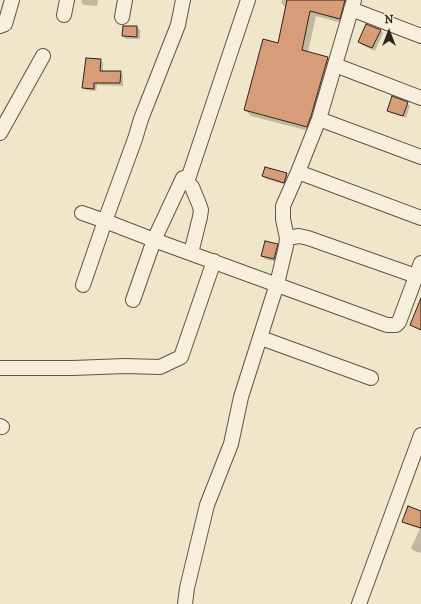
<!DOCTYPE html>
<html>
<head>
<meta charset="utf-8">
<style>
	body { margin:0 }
	#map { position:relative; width:421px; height:604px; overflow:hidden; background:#f0e6c9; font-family:"IM FELL DW Pica",serif }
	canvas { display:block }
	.north { position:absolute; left:369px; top:12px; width:40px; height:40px; -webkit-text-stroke:3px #f5efdc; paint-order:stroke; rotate:0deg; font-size:11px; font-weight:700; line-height:16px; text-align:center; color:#31231d }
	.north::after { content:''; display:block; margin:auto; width:14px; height:18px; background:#31231d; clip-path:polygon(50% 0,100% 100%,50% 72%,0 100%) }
</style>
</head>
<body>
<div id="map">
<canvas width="421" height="604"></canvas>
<div class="north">N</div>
</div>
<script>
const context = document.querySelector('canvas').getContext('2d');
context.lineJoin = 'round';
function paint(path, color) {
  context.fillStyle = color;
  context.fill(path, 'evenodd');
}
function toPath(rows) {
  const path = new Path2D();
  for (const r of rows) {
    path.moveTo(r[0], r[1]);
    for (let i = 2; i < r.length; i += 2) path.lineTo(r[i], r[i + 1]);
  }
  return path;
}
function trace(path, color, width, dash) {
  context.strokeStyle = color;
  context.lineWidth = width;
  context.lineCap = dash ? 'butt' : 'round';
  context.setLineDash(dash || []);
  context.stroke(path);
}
paint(toPath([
	[82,0,98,0,97,6,84,5,81,2],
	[282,0,353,0,346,24,316,16,308,52,328,58,334,64,313,132,251,116,245,110,279,45,287,8,281,3],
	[137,27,140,30,140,39,126,39,123,36],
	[380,30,383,33,375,51,362,45,359,42],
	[100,60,103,63,103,72,120,72,123,75,123,86,97,85,96,91,86,90,83,88],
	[407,103,410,106,406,118,392,113,389,110],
	[286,174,289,177,287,185,266,179,263,176],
	[277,245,280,248,277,262,265,259,262,256],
	[421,512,421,553,414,551,411,548,420,529,406,524,403,521]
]), '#0003');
const building = toPath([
	[287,0,345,0,340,19,310,11,302,50,328,57,311,116,307,127,244,110,263,39,278,43,287,0],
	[366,24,381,30,372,48,358,42,366,24],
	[123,26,137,26,137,37,122,36,123,26],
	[86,58,101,59,100,71,121,71,120,83,94,83,94,89,82,88,86,58],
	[392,96,408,102,403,116,387,111,392,96],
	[265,167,287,173,284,183,262,176,265,167],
	[265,241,278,244,274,259,261,256,265,241],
	[421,298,421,330,410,325,421,298],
	[408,506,421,511,421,528,402,522,408,506]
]);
paint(building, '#d79d78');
trace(building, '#31231d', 1);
const minor = toPath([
	[183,0,178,25,141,119,135,139,105,221,154,240,387,325,396,325,399,322,421,263],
	[351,9,421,36],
	[64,15,67,0],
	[122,17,125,0],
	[0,26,5,24,12,0],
	[335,65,421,98],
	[319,119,421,157],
	[0,133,43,56],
	[298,172,421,218],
	[187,182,248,0],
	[82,213,105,221,83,285],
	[287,238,299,236,308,238,416,276],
	[133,300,154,240,183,178,192,187,199,204,201,210,200,217,191,253],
	[261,338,371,378],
	[0,368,73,368,125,366,160,367,181,357,214,261],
	[0,426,2,427],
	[185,604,187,588,207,505,231,444,241,397,277,284,286,246,287,238,283,219,283,206,298,172,319,119,354,0],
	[359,604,421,435]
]);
trace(minor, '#615448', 16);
trace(minor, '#f5efdc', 14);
</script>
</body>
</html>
